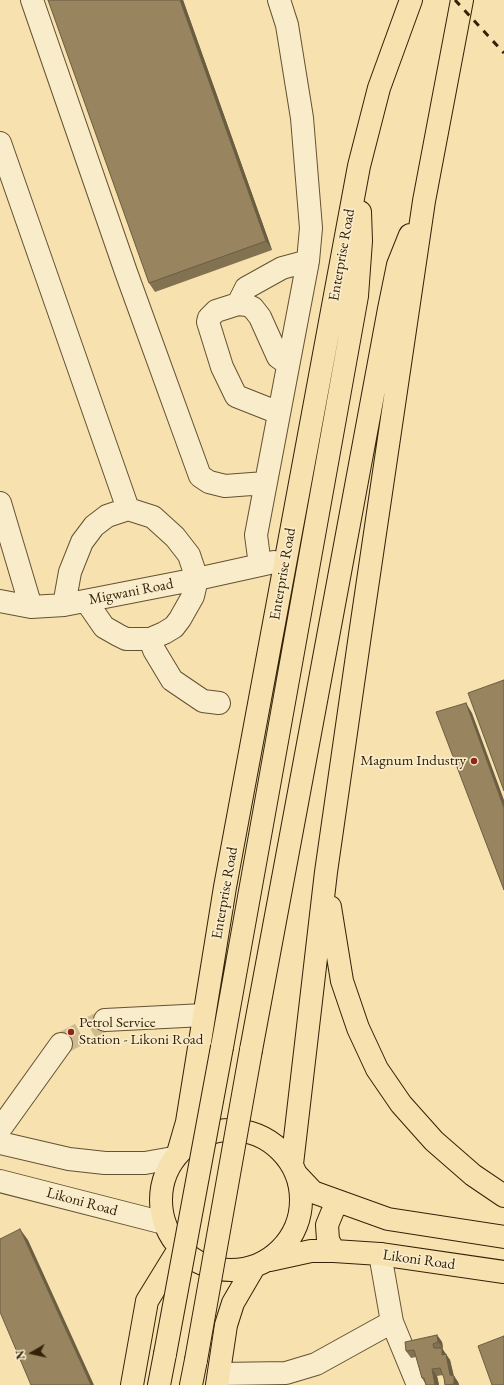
<!DOCTYPE html>
<html>
<head>
<meta charset="utf-8">
<style>
	body { margin:0 }
	#map { position:relative; width:504px; height:1385px; overflow:hidden; background:#f6e1af; font-family:"EB Garamond",serif }
	canvas { display:block }
	.north { position:absolute; left:12px; top:1333px; width:40px; height:40px; -webkit-text-stroke:3px #f9eccb; paint-order:stroke; rotate:261deg; font-size:11px; font-weight:700; line-height:16px; text-align:center; color:#332208 }
	.north::after { content:''; display:block; margin:auto; width:14px; height:18px; background:#332208; clip-path:polygon(50% 0,100% 100%,50% 72%,0 100%) }
</style>
</head>
<body>
<div id="map">
<canvas width="504" height="1385"></canvas>
<div class="north">N</div>
</div>
<script>
const context = document.querySelector('canvas').getContext('2d');
context.lineJoin = 'round';
function toPath(rows) {
  const path = new Path2D();
  for (const r of rows) {
    if (r.length === 3) {
      path.moveTo(r[0] + r[2], r[1]);
      path.arc(r[0], r[1], r[2], 0, 2 * Math.PI);
      continue;
    }
    path.moveTo(r[0], r[1]);
    for (let i = 2; i < r.length; i += 2) path.lineTo(r[i], r[i + 1]);
  }
  return path;
}
function trace(path, color, width, dash) {
  context.strokeStyle = color;
  context.lineWidth = width;
  context.lineCap = dash ? 'butt' : 'round';
  context.setLineDash(dash || []);
  context.stroke(path);
}
function paint(path, color) {
  context.fillStyle = color;
  context.fill(path, 'evenodd');
}
function label(font, color, halo, rows, align = 'center') {
  context.font = font + ' "EB Garamond",serif';
  context.lineWidth = 3.5;
  context.setLineDash([]);
  context.textBaseline = 'middle';
  context.strokeStyle = halo;
  context.fillStyle = color;
  for (const [text, x, y, turn = 0] of rows) {
    context.save();
    context.translate(x, y);
    context.rotate((+turn || 0) * Math.PI / 180);
    context.textAlign = isNaN(turn) ? turn : align;
    if (halo) context.strokeText(text, 0, 0);
    context.fillText(text, 0, 0);
    context.restore();
  }
}
trace(toPath([
	[61,1044,105,1020]
]), '#cfbb8e', 22, [22, 11]);
const minor = toPath([
	[32,0,126,272,200,476,209,482,225,486,265,483],
	[0,143,128,509],
	[238,304,246,288,282,268,308,261],
	[279,413,236,396,222,367,208,322,209,318,216,311,238,304,247,305,253,308,260,317,278,357,288,364],
	[0,503,31,607],
	[260,565,256,535,308,261,311,228,302,118,287,25,279,0],
	[0,601,31,607,64,605,197,579,274,562],
	[64,605,70,572,82,542,94,526,107,516,128,509,153,517,175,537,189,555,197,579,193,596,180,619,174,627,164,633,150,639,126,639,118,635,104,627,86,601],
	[150,639,154,650,172,680,203,701,219,703],
	[105,1020,204,1015],
	[0,1129,61,1044],
	[0,1143,69,1159,105,1163,145,1163,173,1158],
	[0,1181,164,1223],
	[380,1254,392,1322,418,1385],
	[219,1374,286,1373,316,1364,392,1322]
]);
const major = toPath([
	[330,907,342,981,358,1028,377,1069,401,1104,434,1141,473,1175,504,1196],
	[222,1047,357,296,361,241,360,212],
	[251,1050,389,309,398,265,410,235],
	[231,1200,70],
	[178,1153,187,1122,225,887,359,166,379,88,411,0],
	[292,1164,326,872,360,635,424,201,462,0],
	[296,1174,313,1192,388,1219,504,1237],
	[334,1251,328,1240,327,1225,334,1208,341,1203],
	[270,1260,311,1251,334,1251,380,1254,504,1272],
	[132,1385,147,1301,179,1249],
	[159,1385,165,1354],
	[191,1385,196,1360],
	[217,1385,226,1325,233,1303,254,1267]
]);
trace(minor, '#645232', 24);
trace(major, '#332208', 24);
trace(minor, '#f9eccb', 22);
trace(major, '#f6e1af', 22);
trace(toPath([
	[455,0,504,53]
]), '#332208', 3, [7, 7]);
const majorBridge = toPath([
	[165,1354,222,1047],
	[196,1360,251,1050]
]);
trace(majorBridge, '#332208', 24, []);
trace(majorBridge, '#f6e1af', 22);
paint(toPath([
	[183,0,272,250,155,292,149,283],
	[437,1335,442,1342,443,1348,442,1349,450,1360,454,1376,458,1382,459,1385,445,1385,444,1378,443,1375,437,1376,439,1385,426,1385,425,1383,422,1378,416,1357,411,1358,406,1351]
]), '#837252');
paint(toPath([
	[180,0,183,0,272,250,266,241],
	[466,703,472,713,504,800,504,808],
	[20,1229,28,1240,94,1385,91,1385],
	[437,1335,442,1342,443,1348,438,1342],
	[442,1348,450,1360,454,1378,454,1376,458,1382,459,1385,455,1385,454,1384,442,1355],
	[432,1369,437,1376,439,1385,435,1385]
]), '#6a5d42');
const building = toPath([
	[48,0,180,0,266,241,149,283,48,0],
	[504,680,504,791,468,693,504,680],
	[466,703,504,808,504,890,436,712,466,703],
	[20,1229,91,1385,31,1385,0,1312,0,1239,20,1229],
	[437,1335,438,1342,433,1344,434,1348,442,1348,442,1355,446,1354,450,1375,454,1376,454,1384,445,1385,444,1378,440,1368,432,1369,435,1385,426,1385,424,1378,422,1378,414,1350,406,1351,405,1342,437,1335],
	[504,1336,504,1385,492,1385,478,1346,504,1336]
]);
paint(building, '#98855f');
trace(building, '#6a5d42', 1);
for (const [x, y, r, color] of [
	[474,761,4,"#8f2418"],
	[71,1032,4,"#8f2418"]
]) {
  const dot = new Path2D();
  dot.arc(x, y, r, 0, 2 * Math.PI);
  context.fillStyle = color;
  context.fill(dot);
  trace(dot, '#f9eccb', 1.5);
}
label('15px', '#332208', '#f9eccb', [
	["Enterprise Road",342,255,-80],
	["Enterprise Road",283,574,-80],
	["Migwani Road",131,592,-11],
	["Enterprise Road",225,893,-80],
	["Likoni Road",82,1202,15],
	["Likoni Road",419,1260,8]
]);
label('15px', '#332208', '#f9eccb', [
	["Magnum Industry",466,761],
	["Petrol Service",79,1023,"left"],
	["Station - Likoni Road",79,1040,"left"]
], 'right');
</script>
</body>
</html>
